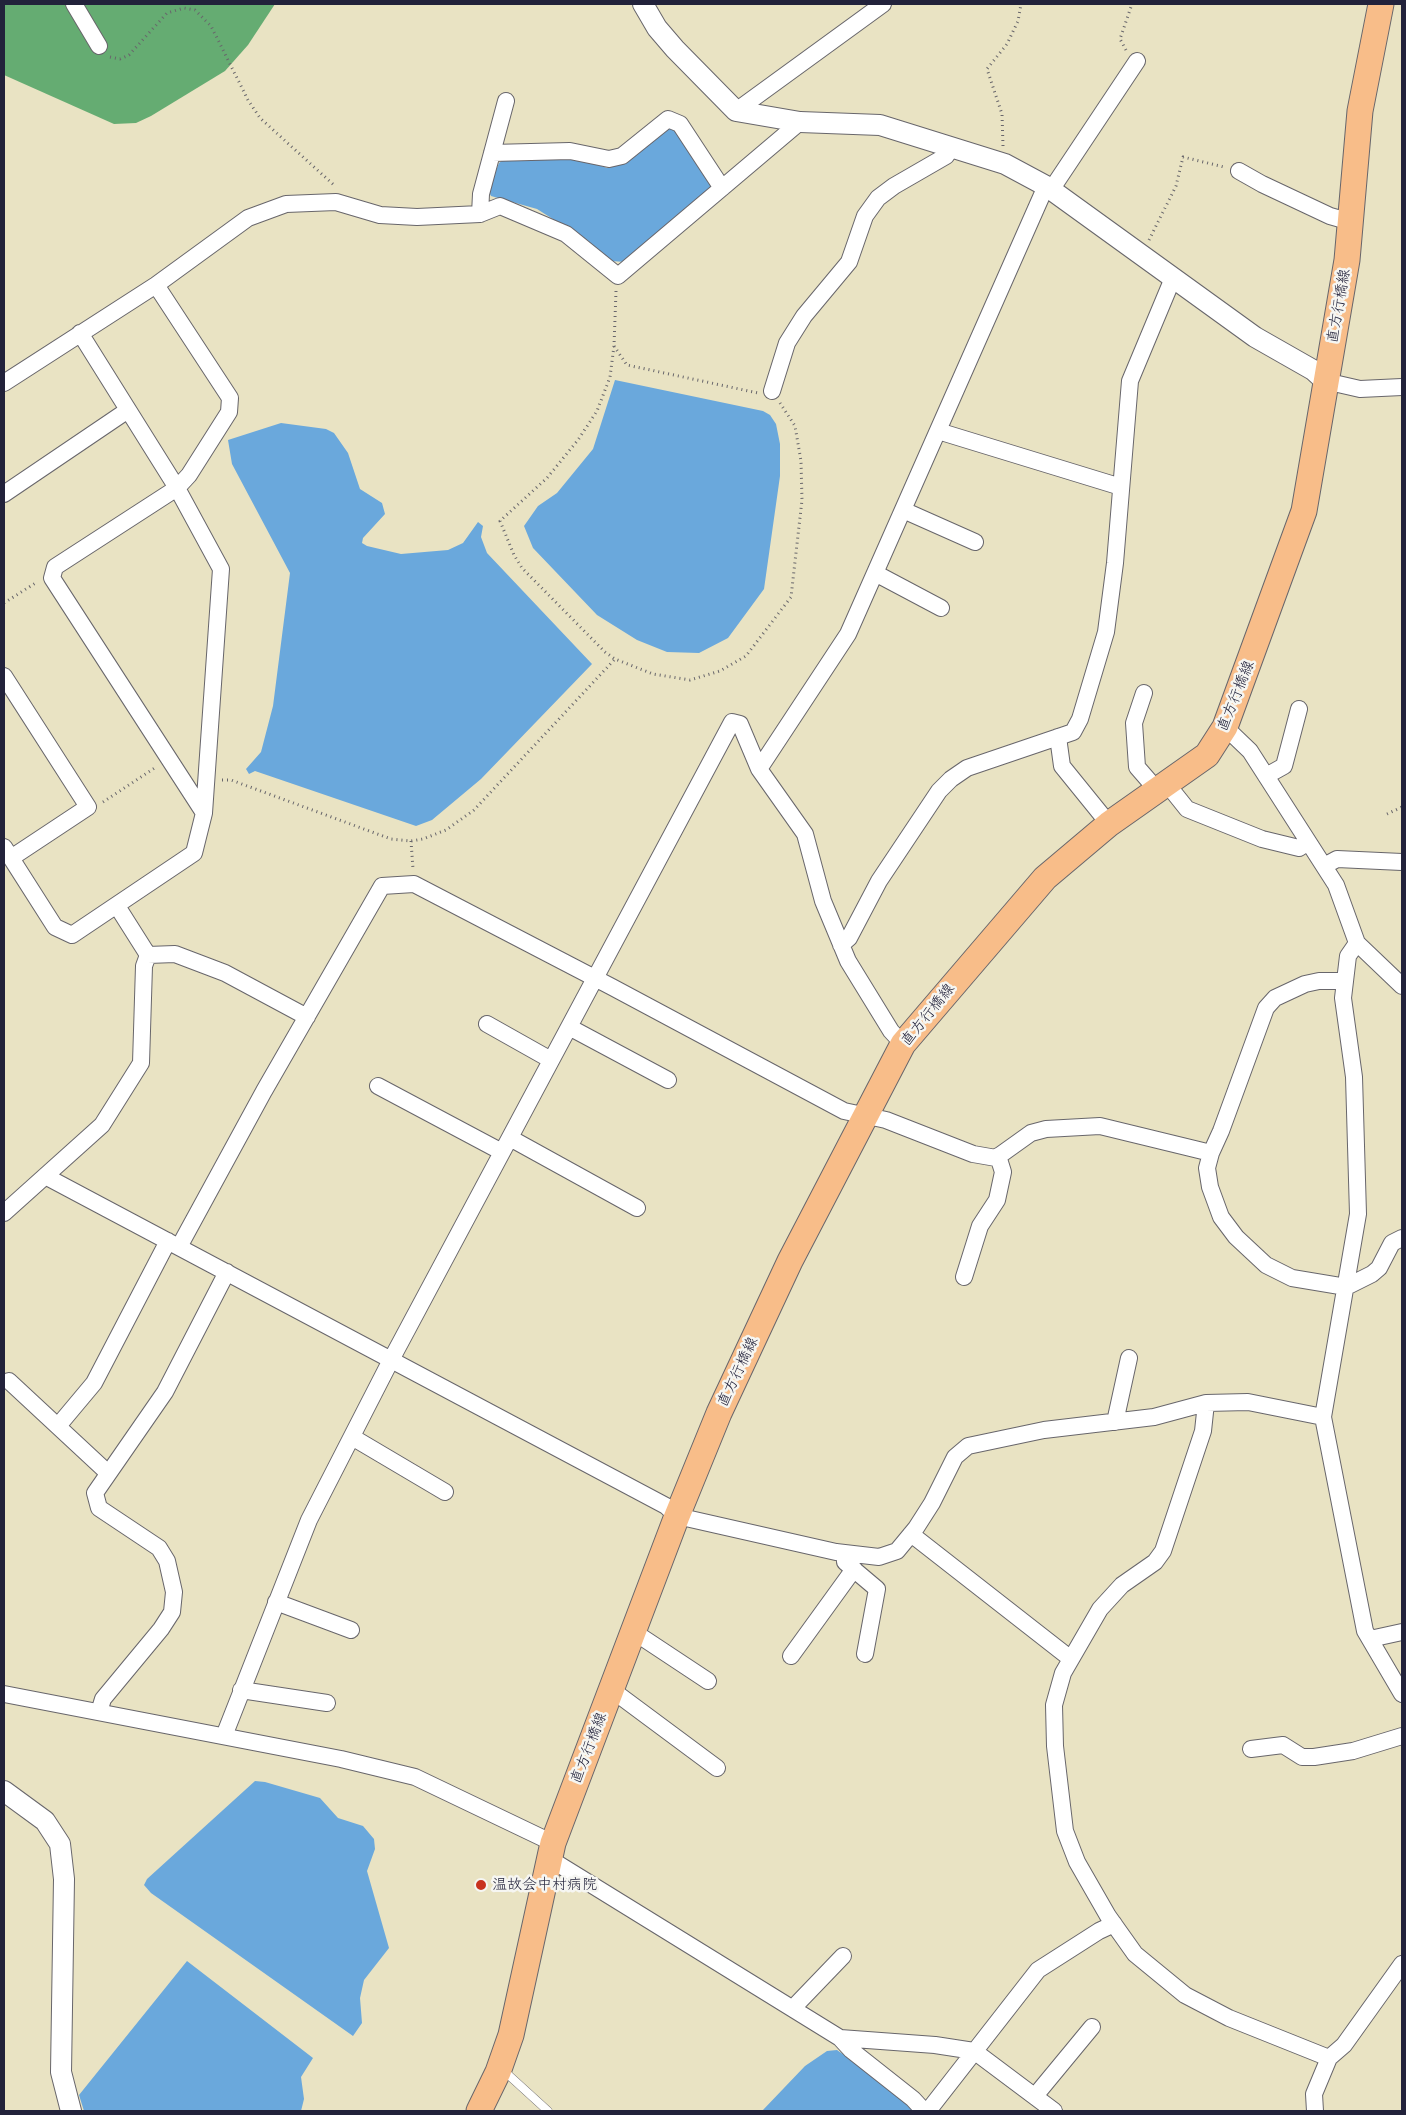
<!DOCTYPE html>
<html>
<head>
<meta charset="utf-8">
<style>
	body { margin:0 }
	#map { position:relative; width:1406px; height:2115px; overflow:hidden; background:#e9e3c3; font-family:"Patrick Hand",sans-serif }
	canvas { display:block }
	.frame { position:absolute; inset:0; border:5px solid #22223b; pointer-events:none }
</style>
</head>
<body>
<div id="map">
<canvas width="1406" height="2115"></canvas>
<div class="frame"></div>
</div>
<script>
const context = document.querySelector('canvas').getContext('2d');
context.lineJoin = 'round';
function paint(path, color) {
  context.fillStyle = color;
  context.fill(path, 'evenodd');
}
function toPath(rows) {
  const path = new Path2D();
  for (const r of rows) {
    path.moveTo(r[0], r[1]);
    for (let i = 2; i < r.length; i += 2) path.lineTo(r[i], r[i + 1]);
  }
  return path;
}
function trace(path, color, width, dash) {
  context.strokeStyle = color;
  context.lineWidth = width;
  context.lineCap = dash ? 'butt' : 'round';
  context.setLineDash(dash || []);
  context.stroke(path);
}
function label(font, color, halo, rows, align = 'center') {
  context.font = font + ' "Patrick Hand","Klee One",sans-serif';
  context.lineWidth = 5;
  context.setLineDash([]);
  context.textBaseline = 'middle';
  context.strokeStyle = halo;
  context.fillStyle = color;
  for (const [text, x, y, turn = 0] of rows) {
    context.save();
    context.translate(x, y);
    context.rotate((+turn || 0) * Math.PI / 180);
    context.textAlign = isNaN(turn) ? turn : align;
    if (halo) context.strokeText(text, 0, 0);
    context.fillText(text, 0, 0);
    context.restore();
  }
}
paint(toPath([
	[4,4,275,4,248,45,225,71,151,116,136,123,114,124,4,75]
]), '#65ac72');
paint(toPath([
	[669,126,677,130,714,186,626,262,610,261,567,228,537,209,491,196,488,190,499,163,508,156,574,156,607,168,618,165],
	[615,380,763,411,770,415,776,424,780,444,780,476,764,589,728,638,699,653,667,652,637,640,597,615,533,548,524,526,538,506,557,493,593,449],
	[281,423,326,429,334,433,348,453,360,489,382,503,385,514,363,538,362,543,367,546,401,554,448,550,463,543,478,522,483,526,481,537,487,553,592,664,481,779,432,820,416,826,255,771,249,774,246,769,261,752,273,706,290,573,232,464,228,440],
	[255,1781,265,1782,320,1798,338,1818,363,1826,374,1839,375,1849,367,1871,389,1948,364,1980,360,1998,362,2023,353,2036,151,1893,144,1885,147,1879],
	[187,1961,313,2058,301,2077,304,2099,301,2111,84,2111,79,2095],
	[837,2050,910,2102,915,2111,762,2111,805,2066,827,2051]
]), '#6aa8dc');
const service = toPath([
	[503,2070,548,2111]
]);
const minor = toPath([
	[74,4,99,46],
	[736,111,883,4],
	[492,153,570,151,609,159,622,156,668,119,680,124,722,188],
	[1239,171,1262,184,1330,216,1351,222],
	[1051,190,1137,61],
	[480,214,481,194,506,101],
	[156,285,230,398,229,412,189,475,177,488,55,567,52,578,204,813],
	[1325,381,1360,389,1402,387],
	[4,383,156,285,248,218,286,204,336,202,380,215,417,217,480,214,500,206,566,234,618,276,800,122],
	[772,391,787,343,804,316,849,262,865,216,878,198,894,186,946,156,952,147],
	[938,431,1121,487],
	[4,494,128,410],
	[903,510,975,542],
	[875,573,941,608],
	[4,676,88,807,11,858],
	[1144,693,1134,723,1137,767,1157,790],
	[1225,727,1250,751,1336,885,1357,943,1402,986],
	[1058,737,1062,766,1109,824],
	[759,769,848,634,1046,186],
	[1266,776,1284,766,1299,709],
	[1167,784,1187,809,1262,839,1299,848,1308,842],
	[4,847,55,927,72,935,194,853,204,813,221,569,177,488,80,333],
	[1324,866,1337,859,1402,862],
	[117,906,148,955],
	[1357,943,1348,956,1343,998,1354,1077,1358,1214,1323,1417,1365,1631,1402,1694],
	[841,945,849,938,879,881,939,791,951,779,967,768,1073,732,1080,719,1106,632,1115,563,1130,381,1173,278],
	[148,955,175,954,225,973,307,1017],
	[487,1024,551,1060],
	[569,1027,668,1080],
	[378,1086,502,1152],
	[510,1138,637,1208],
	[1211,1153,1221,1131,1266,1008,1275,998,1305,984,1319,981,1345,981],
	[45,1176,666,1506,677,1516,836,1552,879,1557,897,1551,916,1528,932,1503,955,1457,968,1446,1044,1430,1154,1417,1206,1403,1248,1402,1323,1417],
	[4,1213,102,1125,141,1063,144,966,148,955],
	[179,1247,264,1091,382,886,414,884,612,987,844,1111,886,1120,973,1154,996,1158,1031,1133,1046,1129,1100,1126,1211,1153,1207,1168,1210,1187,1221,1217,1236,1237,1266,1265,1292,1278,1346,1287,1372,1274,1379,1268,1392,1243,1402,1238],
	[964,1277,980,1226,997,1200,1003,1172,998,1156],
	[9,1381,108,1473],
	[1206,1403,1203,1431,1163,1551,1155,1562,1122,1585,1100,1609,1063,1673,1054,1705,1055,1746,1065,1831,1077,1862,1108,1916,1135,1954,1185,1995,1229,2018,1329,2058],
	[1115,1422,1129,1358],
	[58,1426,94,1383,168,1241],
	[352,1437,445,1492],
	[911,1534,1071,1659],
	[845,1553,845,1562,877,1589,865,1654],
	[276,1602,351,1630],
	[634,1632,708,1681],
	[1370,1639,1402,1632],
	[791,1656,854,1569],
	[241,1690,327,1703],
	[612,1690,717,1768],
	[4,1694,341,1759,415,1777,553,1843],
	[99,1712,103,1699,161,1629,172,1612,174,1592,167,1561,159,1548,99,1508,95,1493,165,1392,227,1272],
	[224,1736,309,1520,391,1360,732,722,740,724,759,769,805,834,823,901,848,961,891,1031,903,1044],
	[1251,1749,1283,1745,1302,1757,1314,1757,1353,1751,1402,1736],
	[550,1859,840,2038,935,2045,974,2051,1054,2111],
	[793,2008,843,1956],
	[840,2038,851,2050,913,2099,924,2111],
	[1035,2096,1092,2027],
	[928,2111,1038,1970,1099,1931,1114,1924],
	[1315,2111,1314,2094,1329,2058,1344,2045,1402,1964]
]);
const tertiary = toPath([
	[643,4,657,28,675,49,736,111,800,122,880,125,1005,164,1046,186,1255,337,1313,370,1325,381],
	[4,1791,45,1821,60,1844,64,1879,61,2072,71,2111]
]);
const primary = toPath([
	[479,2111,498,2072,511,2035,553,1843,677,1516,719,1413,790,1261,903,1044,1045,878,1109,824,1207,755,1225,727,1304,511,1347,260,1360,111,1381,4]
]);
trace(service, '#68666b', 9);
trace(minor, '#68666b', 18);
trace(tertiary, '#68666b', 22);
trace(primary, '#68666b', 27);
trace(toPath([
	[1126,50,1120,39,1132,4],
	[110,57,120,59,129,55,167,13,184,8,195,10,211,26,248,100,260,118,335,186],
	[1003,146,1002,114,987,69,1007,44,1018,21,1021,4],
	[1149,240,1176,186,1183,157,1224,167],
	[616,291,614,346,627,365,758,393],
	[614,346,610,377,597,411,578,440,547,478,500,521,514,555,522,568,605,652,615,659,653,674,690,680,720,671,746,656,791,597,802,500,801,461,795,426,780,403],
	[4,603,37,582],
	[222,780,231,780,391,839,411,841,423,839,446,830,474,810,615,659],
	[103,802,156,767],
	[1387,814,1402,807],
	[411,841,413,869]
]), '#68666b', 3, [1, 4]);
trace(service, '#fff', 8);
trace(minor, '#fff', 16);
trace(tertiary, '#fff', 20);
trace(primary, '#f8bd89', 25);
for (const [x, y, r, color] of [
	[481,1885,6,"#c8321e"]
]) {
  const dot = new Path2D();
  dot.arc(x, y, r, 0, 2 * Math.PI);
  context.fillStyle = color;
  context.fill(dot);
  trace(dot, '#f6f6f2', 2);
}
label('15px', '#22223b', '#f6f6f2', [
	["直方行橋線",1339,306,-80],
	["直方行橋線",1236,696,-68],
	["直方行橋線",928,1015,-51],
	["直方行橋線",738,1372,-65],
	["直方行橋線",589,1748,-69]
]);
label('15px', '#22223b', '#f6f6f2', [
	["温故会中村病院",492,1885]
], 'left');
</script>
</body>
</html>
